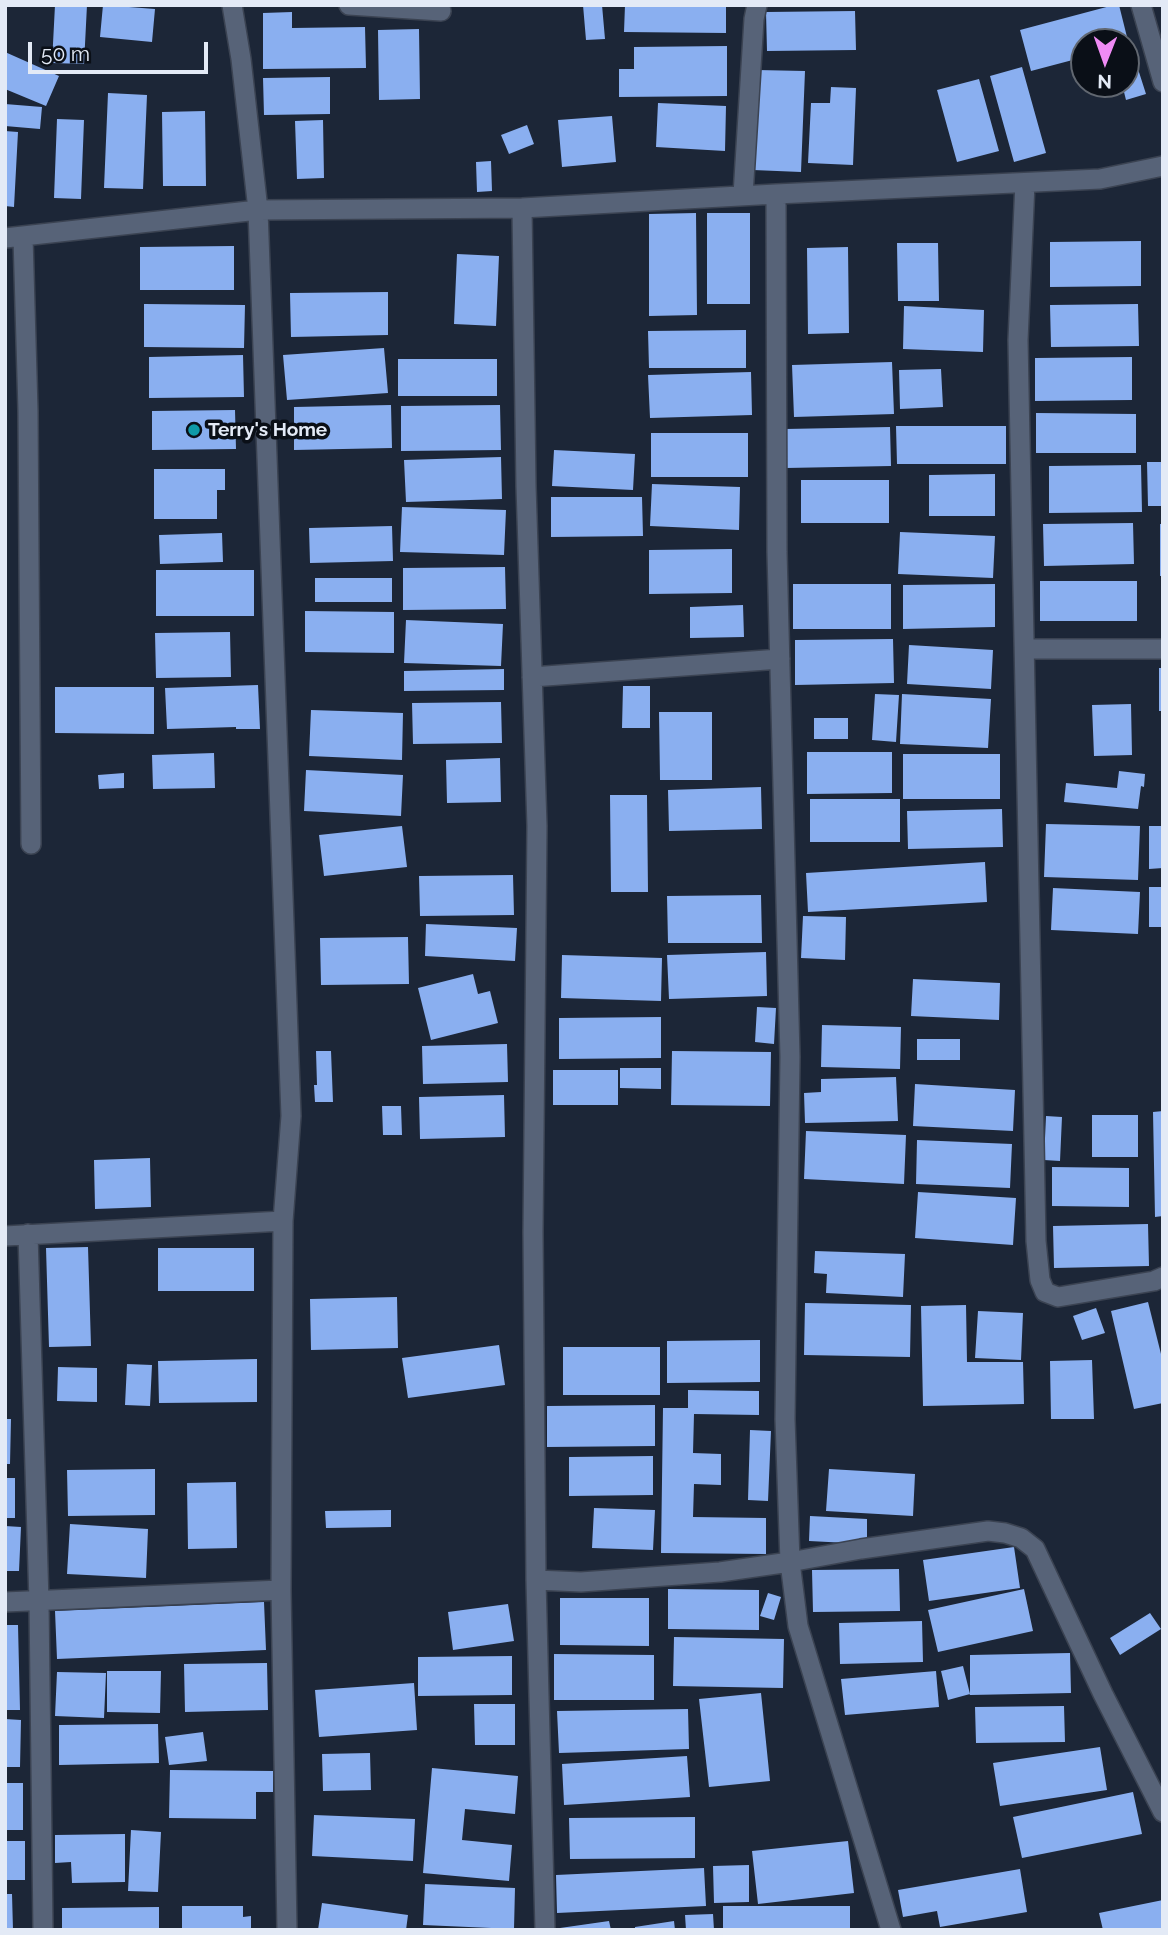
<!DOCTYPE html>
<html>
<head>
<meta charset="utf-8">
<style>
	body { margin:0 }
	#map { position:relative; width:1168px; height:1935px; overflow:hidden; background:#1c2637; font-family:Raleway,sans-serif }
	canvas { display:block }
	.frame { position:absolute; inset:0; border:7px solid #e3eaf6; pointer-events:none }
	.north { position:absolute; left:1070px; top:28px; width:70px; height:70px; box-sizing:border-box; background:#0a0f17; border:2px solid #616770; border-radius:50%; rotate:181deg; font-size:19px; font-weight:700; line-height:28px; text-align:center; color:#e3eaf6 }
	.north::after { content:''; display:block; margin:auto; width:24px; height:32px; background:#f08bf5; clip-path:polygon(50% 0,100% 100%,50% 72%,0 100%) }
	.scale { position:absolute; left:28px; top:42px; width:180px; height:32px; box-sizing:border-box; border:4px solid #e3eaf6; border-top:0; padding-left:9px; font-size:21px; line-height:24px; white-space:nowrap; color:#e3eaf6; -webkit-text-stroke:5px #0a0f17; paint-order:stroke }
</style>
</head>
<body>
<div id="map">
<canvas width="1168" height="1935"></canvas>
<div class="frame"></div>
<div class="north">N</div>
<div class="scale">50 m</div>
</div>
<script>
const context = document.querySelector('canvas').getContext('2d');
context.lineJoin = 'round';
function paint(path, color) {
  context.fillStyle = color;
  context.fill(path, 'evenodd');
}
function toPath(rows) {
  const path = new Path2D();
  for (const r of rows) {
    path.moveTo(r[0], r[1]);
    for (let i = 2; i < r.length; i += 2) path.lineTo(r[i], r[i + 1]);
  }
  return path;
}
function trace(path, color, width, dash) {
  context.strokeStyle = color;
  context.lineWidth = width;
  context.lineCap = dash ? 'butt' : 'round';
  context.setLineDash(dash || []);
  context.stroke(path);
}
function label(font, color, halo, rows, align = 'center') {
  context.font = font + ' Raleway,sans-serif';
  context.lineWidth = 7;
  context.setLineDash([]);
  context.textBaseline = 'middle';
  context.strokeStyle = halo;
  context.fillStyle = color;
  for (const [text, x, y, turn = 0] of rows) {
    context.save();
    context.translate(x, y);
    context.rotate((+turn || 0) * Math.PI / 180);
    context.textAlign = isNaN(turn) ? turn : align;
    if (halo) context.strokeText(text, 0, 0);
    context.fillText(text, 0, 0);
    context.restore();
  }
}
paint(toPath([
	[55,5,87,5,84,64,52,63],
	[103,5,155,9,152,42,100,37],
	[583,5,602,5,605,39,586,40],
	[625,5,726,5,726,33,624,32],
	[1114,5,1119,5,1129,45,1126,46,1126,42,1084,42,1084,57,1031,71,1020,30],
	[855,11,856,50,767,51,766,12],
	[292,12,292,28,365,27,366,68,263,69,263,13],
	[419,29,420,99,379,100,378,30],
	[727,46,727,96,619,97,619,69,634,69,634,47],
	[5,52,59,76,46,106,5,89],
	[1022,67,1046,153,1014,162,990,76],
	[1138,69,1146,94,1126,100,1122,84,1126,84,1126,73],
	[757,70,805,71,801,172,753,170],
	[330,77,330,114,264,115,263,78],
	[979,79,999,151,957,162,937,90],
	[831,87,856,88,853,165,808,163,811,103,830,103],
	[108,93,147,95,143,189,104,188],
	[658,103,726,106,725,151,656,147],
	[5,104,42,107,40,129,5,126],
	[205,111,206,186,163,186,162,112],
	[612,116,616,162,562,167,558,120],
	[57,119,84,120,81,199,54,198],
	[323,120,324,178,297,179,295,121],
	[527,125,534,144,509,154,501,135],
	[5,131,18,132,14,207,5,206],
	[491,161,492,191,477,192,476,162],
	[696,213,697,315,649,316,649,214],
	[707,213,750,213,750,304,707,304],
	[1141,241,1141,286,1050,287,1050,242],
	[897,243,938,243,939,301,898,301],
	[234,246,234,290,140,290,140,247],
	[848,247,849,333,808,334,807,248],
	[457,254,499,256,496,326,454,324],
	[388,292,388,335,291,337,290,293],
	[144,304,245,305,244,348,144,347],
	[1138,304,1139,346,1051,347,1050,305],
	[904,306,984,310,983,352,903,349],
	[746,330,746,368,649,368,648,331],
	[384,348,388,393,287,400,283,355],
	[243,355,244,397,149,398,149,357],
	[1132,357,1132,400,1035,401,1035,358],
	[398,359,497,359,497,396,398,396],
	[892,362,894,414,794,417,792,365],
	[941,369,943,407,900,409,899,370],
	[751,372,752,415,650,418,648,375],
	[391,405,392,448,294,450,294,407],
	[500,405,501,450,401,451,401,406],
	[235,410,236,449,152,450,152,411],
	[1036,413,1136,414,1136,453,1036,453],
	[896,426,1006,426,1006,464,897,464],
	[890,427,891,466,786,468,785,429],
	[651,433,748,433,748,477,651,477],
	[554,450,635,454,633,490,552,486],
	[501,457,502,499,406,502,404,460],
	[1147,462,1163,462,1163,506,1148,506],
	[1141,465,1142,512,1049,513,1049,466],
	[154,469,225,469,225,490,217,490,217,519,154,519],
	[995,474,995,516,929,516,929,475],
	[801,480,889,480,889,523,801,523],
	[652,484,740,487,739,530,650,526],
	[551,497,642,497,643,536,551,537],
	[402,507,506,510,504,555,400,552],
	[1133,523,1134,564,1044,566,1043,524],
	[1160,524,1163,524,1163,576,1160,576],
	[392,526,393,561,310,563,309,528],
	[900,532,995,536,993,578,898,574],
	[222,533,223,562,160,564,159,535],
	[732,549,732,593,649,594,649,550],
	[505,567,506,609,403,610,403,568],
	[156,570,254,570,254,616,156,616],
	[315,578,392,578,392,602,315,602],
	[1040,581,1137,581,1137,621,1040,621],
	[793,584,891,584,891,629,793,629],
	[995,584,995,627,903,629,903,585],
	[743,605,744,637,690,638,690,607],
	[305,611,394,612,394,653,305,652],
	[406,620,503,624,501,666,404,663],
	[230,632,231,677,156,678,155,633],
	[893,639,894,683,795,685,795,640],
	[909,645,993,650,991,689,907,684],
	[1159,668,1163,668,1163,711,1159,711],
	[504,669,504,690,404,691,404,671],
	[258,685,260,729,236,729,236,727,167,729,165,688],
	[623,686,650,686,650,728,622,728],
	[55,687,154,687,154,734,55,733],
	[875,694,899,695,896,742,872,740],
	[902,694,991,699,988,748,900,744],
	[501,702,502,743,413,744,412,703],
	[1131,704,1132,755,1094,756,1092,705],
	[311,710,403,713,402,760,309,756],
	[659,712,712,712,712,780,660,780],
	[814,718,848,718,848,739,814,739],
	[807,752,892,752,892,793,807,794],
	[214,753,215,788,153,789,152,755],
	[903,754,1000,754,1000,799,903,799],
	[500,758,501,802,447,803,446,760],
	[306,770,403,775,401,816,304,811],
	[1119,771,1145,774,1144,787,1141,786,1138,809,1064,802,1066,783,1117,788],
	[124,773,124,788,99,789,98,775],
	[761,787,762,829,669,831,668,790],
	[610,795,647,795,648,892,611,892],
	[810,799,900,799,900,842,810,842],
	[1002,809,1003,847,908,849,907,811],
	[1046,824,1140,826,1138,880,1044,877],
	[402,826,407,867,324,876,319,835],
	[1149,826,1163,826,1163,868,1149,869],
	[985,862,987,902,808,912,806,873],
	[513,875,514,915,420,916,419,876],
	[1149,887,1163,887,1163,927,1149,927],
	[1053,888,1140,892,1138,934,1051,930],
	[761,895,762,943,668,943,667,896],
	[803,916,846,917,845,960,801,958],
	[426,924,517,928,515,961,425,956],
	[408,937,409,984,321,985,320,938],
	[766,952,767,996,669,999,667,955],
	[562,955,662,958,661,1001,561,998],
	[473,974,478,994,490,991,498,1023,431,1040,418,988],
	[913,979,1000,983,999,1020,911,1016],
	[757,1007,776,1008,774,1044,755,1042],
	[661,1017,661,1058,559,1059,559,1018],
	[822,1025,901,1027,900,1069,821,1067],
	[917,1039,960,1039,960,1060,917,1060],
	[507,1044,508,1082,423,1084,422,1046],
	[316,1051,331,1051,333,1102,315,1102,314,1085,317,1085],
	[672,1051,771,1052,770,1106,671,1105],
	[620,1068,661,1068,661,1089,620,1088],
	[553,1070,618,1070,618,1105,553,1105],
	[896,1077,898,1121,805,1123,804,1093,821,1092,821,1079],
	[915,1084,1015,1090,1013,1131,913,1126],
	[504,1095,505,1137,420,1139,419,1097],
	[382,1106,401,1106,402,1135,383,1135],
	[1163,1111,1163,1216,1155,1217,1153,1112],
	[1092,1115,1138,1115,1138,1157,1092,1157],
	[1046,1116,1062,1117,1060,1161,1044,1160],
	[806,1131,906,1135,904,1184,804,1179],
	[917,1140,1012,1144,1010,1188,916,1184],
	[150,1158,151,1207,95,1209,94,1160],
	[1052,1167,1129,1168,1129,1207,1052,1206],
	[918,1192,1016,1198,1013,1245,915,1238],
	[1148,1224,1149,1266,1054,1268,1053,1226],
	[88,1247,91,1346,49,1347,46,1248],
	[158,1248,254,1248,254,1291,158,1291],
	[815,1251,905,1254,903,1297,826,1293,827,1274,814,1273],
	[397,1297,398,1348,311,1350,310,1299],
	[1148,1302,1163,1362,1163,1403,1134,1409,1111,1311],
	[805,1303,911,1305,910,1357,804,1355],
	[966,1305,967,1362,1023,1362,1024,1404,923,1406,921,1306],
	[1096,1308,1105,1333,1082,1340,1073,1316],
	[978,1311,1023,1313,1021,1360,975,1358],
	[760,1340,760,1382,667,1383,667,1341],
	[499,1345,505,1385,408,1398,402,1358],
	[563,1347,660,1347,660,1395,563,1395],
	[257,1359,257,1402,159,1403,158,1361],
	[1092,1360,1094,1419,1051,1419,1050,1361],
	[127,1364,152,1365,150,1406,125,1405],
	[58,1367,97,1368,97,1402,57,1401],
	[688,1390,759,1391,759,1415,694,1414,693,1453,721,1454,721,1485,694,1484,693,1517,766,1518,766,1554,661,1553,663,1408,688,1408],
	[655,1405,655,1446,547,1447,547,1406],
	[5,1419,11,1419,10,1464,5,1464],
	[750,1430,771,1431,768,1501,748,1500],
	[653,1456,653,1495,569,1496,569,1457],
	[155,1469,155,1515,68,1516,67,1470],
	[829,1469,915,1474,913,1516,826,1511],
	[5,1478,15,1478,15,1518,5,1518],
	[236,1482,237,1548,188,1549,187,1483],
	[594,1508,655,1510,653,1550,592,1548],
	[391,1510,391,1527,326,1528,325,1511],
	[810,1516,867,1519,867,1544,809,1541],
	[70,1524,148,1529,146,1578,67,1574],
	[5,1526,21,1527,19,1571,5,1571],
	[1014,1547,1020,1588,929,1601,923,1560],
	[899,1569,900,1611,813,1612,812,1570],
	[668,1589,759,1590,759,1630,668,1629],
	[1024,1589,1033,1631,938,1652,928,1610],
	[768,1593,781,1597,774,1620,760,1616],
	[560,1598,649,1598,649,1646,560,1645],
	[264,1602,266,1650,57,1659,55,1611],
	[508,1604,514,1641,453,1650,448,1612],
	[1150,1613,1161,1629,1120,1655,1110,1638],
	[922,1621,923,1662,840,1664,839,1623],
	[5,1625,18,1625,20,1710,5,1710],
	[674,1637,784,1639,783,1688,673,1686],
	[1070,1653,1071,1693,970,1695,970,1655],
	[554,1654,654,1655,654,1700,554,1700],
	[512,1656,512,1695,418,1696,418,1657],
	[267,1663,268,1710,185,1712,184,1664],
	[963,1666,970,1694,948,1700,941,1671],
	[107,1671,161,1671,160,1713,107,1712],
	[936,1671,939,1707,845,1715,841,1679],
	[57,1672,106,1673,104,1718,55,1716],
	[414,1683,417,1730,319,1737,315,1690],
	[761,1693,770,1781,709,1787,699,1699],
	[474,1704,515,1704,515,1745,475,1745],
	[1064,1706,1065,1742,976,1743,975,1707],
	[688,1709,689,1749,559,1753,557,1711],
	[5,1719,21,1720,20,1767,5,1767],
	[158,1724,159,1763,59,1765,59,1725],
	[203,1732,207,1761,169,1765,165,1737],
	[1100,1747,1107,1790,1000,1806,993,1763],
	[370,1753,371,1790,323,1791,322,1754],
	[687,1756,690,1797,564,1805,562,1764],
	[432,1768,518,1776,515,1814,465,1809,462,1840,512,1845,509,1881,423,1873],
	[170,1770,273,1771,273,1792,256,1792,256,1819,169,1818],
	[5,1783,23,1783,23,1830,5,1830],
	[1133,1792,1142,1834,1022,1858,1013,1817],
	[314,1815,415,1819,413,1861,312,1856],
	[695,1817,695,1858,570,1859,569,1818],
	[131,1830,161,1832,158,1892,128,1891],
	[125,1834,125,1882,72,1883,71,1862,55,1863,55,1835],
	[5,1841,25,1841,25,1880,5,1880],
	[848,1841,854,1893,758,1904,752,1851],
	[749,1865,749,1902,714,1903,713,1866],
	[704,1868,706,1906,557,1913,556,1875],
	[1020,1869,1027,1912,940,1927,937,1911,903,1917,898,1890],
	[425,1884,515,1888,514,1929,423,1925],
	[5,1894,12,1894,13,1930,5,1930],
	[1163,1900,1163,1930,1103,1930,1099,1913],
	[322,1903,408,1915,406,1930,318,1930],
	[182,1906,243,1906,243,1917,251,1916,251,1930,182,1930],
	[723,1906,850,1906,850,1930,723,1930],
	[159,1907,159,1930,62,1930,62,1908],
	[713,1914,714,1930,686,1930,685,1915],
	[609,1921,611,1930,560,1930,560,1928],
	[674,1921,675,1930,635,1930,635,1927]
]), '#8aaff0');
const minor = toPath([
	[232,5,241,59,258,210,291,1116,283,1221,281,1590,287,1930],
	[349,5,441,11],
	[1141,5,1163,82],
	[1025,183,1018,340,1036,1241,1040,1280,1045,1292,1058,1297,1154,1281,1163,1277],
	[776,194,777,552,790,1057,785,1419,790,1562,798,1626,891,1930],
	[743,195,754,19,757,5],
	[522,208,526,486,537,826,533,1232,536,1580,545,1930],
	[23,237,28,411,31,844],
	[5,238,258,210,522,208,776,194,1100,179,1163,166],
	[1025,649,1163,649],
	[532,677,780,659],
	[28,1234,39,1602,43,1930],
	[5,1236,283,1221],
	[536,1580,581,1582,720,1572,790,1562,861,1549,988,1531,1005,1533,1021,1538,1035,1549,1103,1694,1163,1812],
	[5,1602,281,1590]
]);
trace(minor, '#3b4352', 22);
trace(minor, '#576378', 19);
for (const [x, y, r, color] of [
	[194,430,7,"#0f9aa8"]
]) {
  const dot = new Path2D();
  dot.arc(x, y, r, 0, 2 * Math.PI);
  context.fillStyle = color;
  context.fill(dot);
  trace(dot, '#0a0f17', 2.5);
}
label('bold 19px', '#e3eaf6', '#0a0f17', [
	["Terry's Home",208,430]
], 'left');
</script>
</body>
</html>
